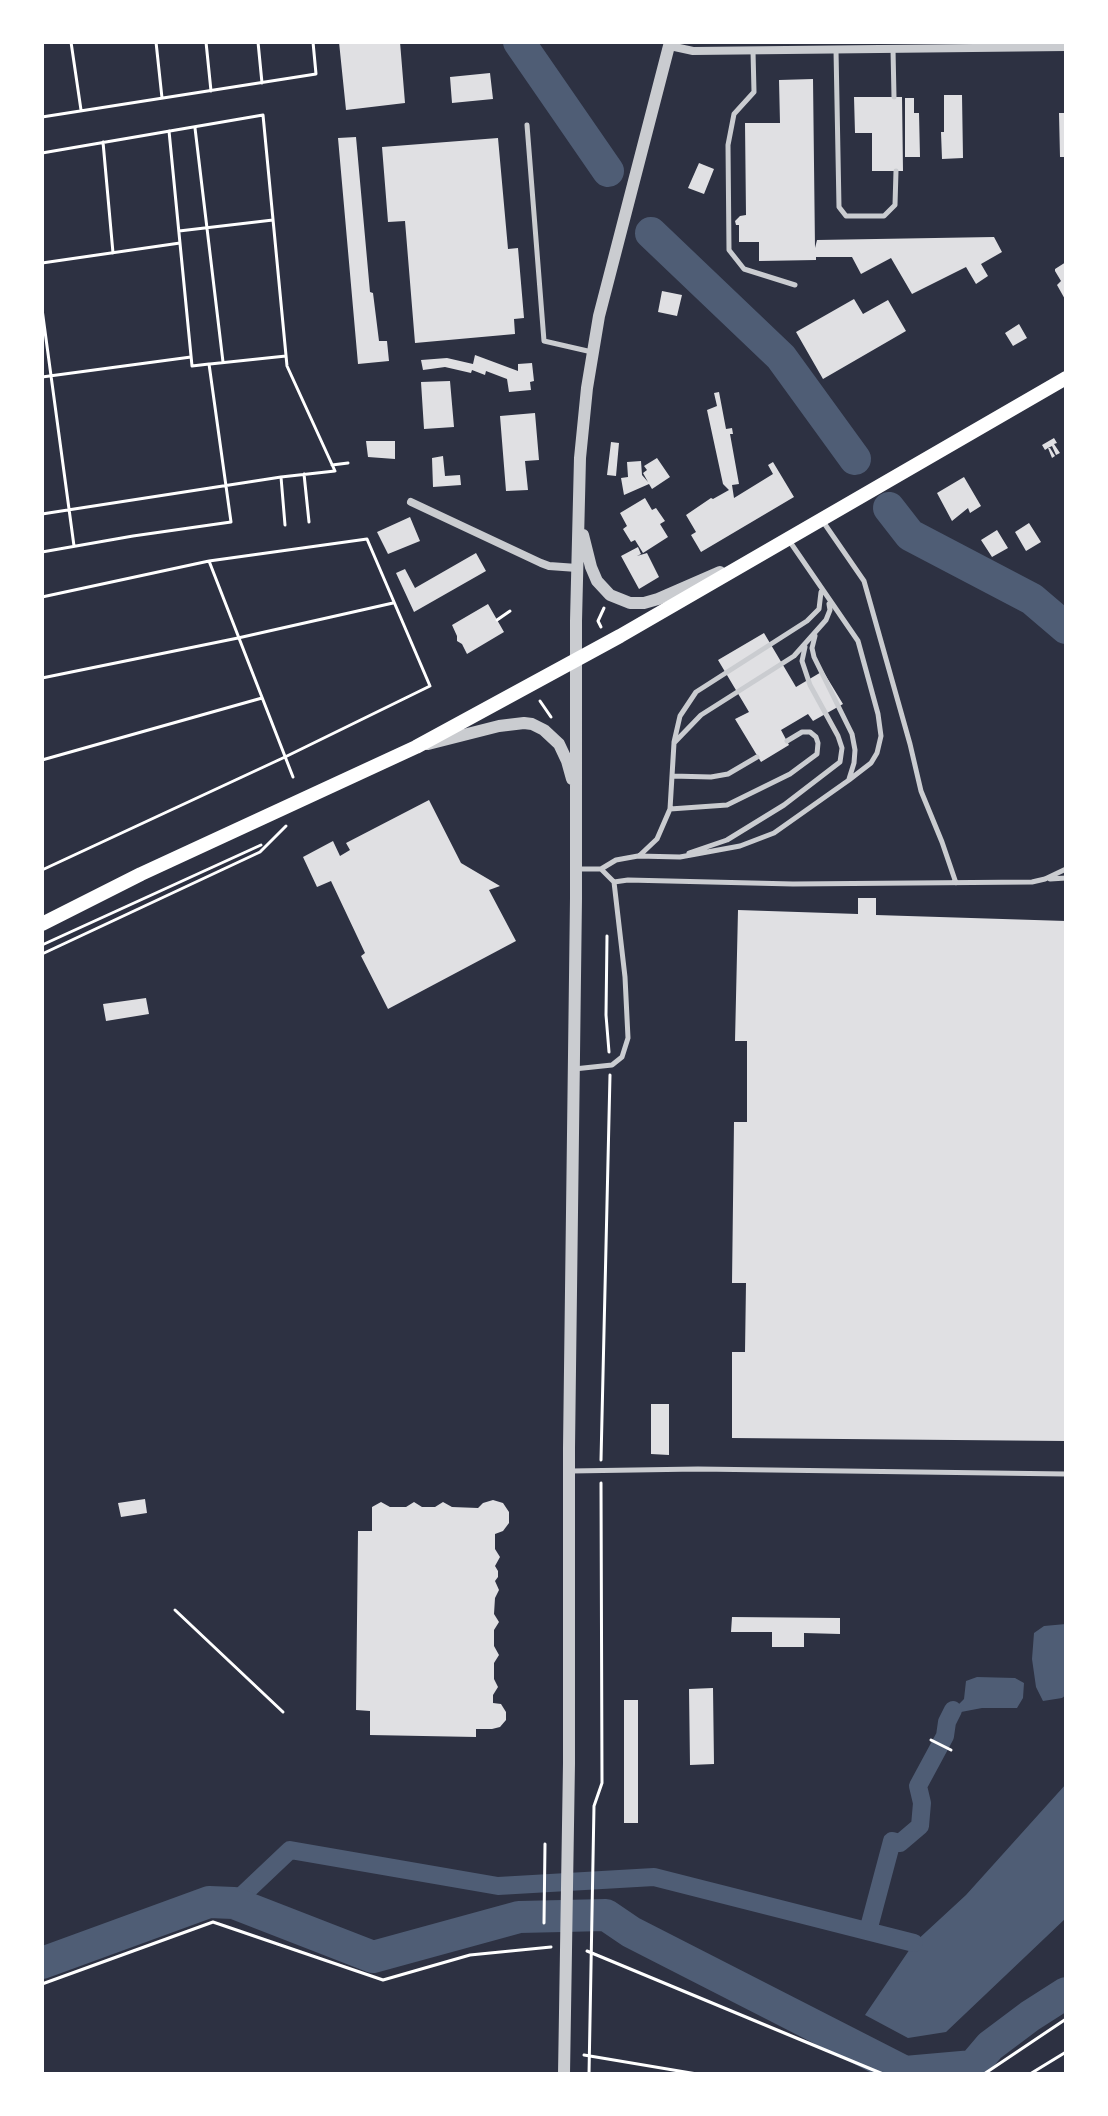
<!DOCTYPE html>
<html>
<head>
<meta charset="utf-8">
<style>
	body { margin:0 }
	#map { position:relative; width:1108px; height:2116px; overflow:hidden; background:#2d3142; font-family:"IBM Plex Serif",serif }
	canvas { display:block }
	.frame { position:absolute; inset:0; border:44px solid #fff; pointer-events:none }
</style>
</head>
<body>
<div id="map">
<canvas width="1108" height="2116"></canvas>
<div class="frame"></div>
</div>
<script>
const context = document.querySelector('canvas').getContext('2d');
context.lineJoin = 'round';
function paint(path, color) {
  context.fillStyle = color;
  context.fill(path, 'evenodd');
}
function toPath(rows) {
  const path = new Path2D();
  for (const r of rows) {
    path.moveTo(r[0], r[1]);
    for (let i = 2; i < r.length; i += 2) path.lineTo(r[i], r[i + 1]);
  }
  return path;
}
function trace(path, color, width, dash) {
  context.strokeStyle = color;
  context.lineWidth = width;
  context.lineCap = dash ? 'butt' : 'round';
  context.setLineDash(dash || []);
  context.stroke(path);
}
paint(toPath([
	[1066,1624,1066,1695,1062,1698,1043,1701,1036,1687,1032,1659,1034,1633,1044,1626],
	[977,1677,1015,1678,1024,1683,1023,1698,1017,1708,982,1708,961,1712,953,1710,964,1699,966,1681],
	[1066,1784,1066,1918,946,2032,908,2038,865,2015,914,1943,966,1895]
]), '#4f5d75');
trace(toPath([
	[234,1903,290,1850,498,1886,654,1877,914,1943],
	[868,1931,892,1841,900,1843,920,1826,922,1803,918,1786,945,1736,947,1722,953,1710]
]), '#4f5d75', 18);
trace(toPath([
	[519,42,608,171],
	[651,233,781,357,855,459],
	[889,508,910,535,1032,599,1066,628],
	[42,1963,209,1902,234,1903,373,1957,519,1917,606,1915,631,1932,905,2072,973,2066,990,2046,1030,2016,1066,1993]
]), '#4f5d75', 32);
paint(toPath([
	[339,42,400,42,405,103,346,110],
	[490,73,493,99,452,103,450,77],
	[813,79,815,248,817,240,994,237,1002,252,981,264,988,276,976,284,966,267,912,294,891,258,861,274,852,257,816,257,816,260,759,261,759,242,739,242,739,225,736,225,735,221,740,216,746,215,745,123,780,123,779,80],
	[944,95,962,95,963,158,942,159,941,132,944,132],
	[854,97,902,97,903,171,872,171,872,133,855,133],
	[905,98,914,98,914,113,919,113,920,157,905,157],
	[1059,113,1066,113,1066,157,1060,157],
	[356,137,370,292,373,293,379,341,387,341,389,361,358,364,338,138],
	[498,138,508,249,518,248,524,318,514,319,515,334,415,343,405,221,388,222,382,147],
	[699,163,714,169,704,194,688,188],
	[1066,262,1066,301,1057,285,1061,281,1055,271,1055,269],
	[662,291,682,295,677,316,658,312],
	[854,299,863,314,888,300,906,331,823,379,796,332],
	[1019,324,1027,338,1013,346,1005,333],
	[475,355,518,371,518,364,532,363,534,381,530,382,531,390,509,392,507,379,486,371,485,375,472,370,471,373,445,367,423,370,421,360,447,358,473,364],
	[450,381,454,427,424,429,421,382],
	[719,392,726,429,732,428,733,434,730,434,739,484,732,485,734,498,773,474,768,465,773,462,794,497,701,552,691,535,696,532,686,515,711,498,713,499,729,490,723,484,707,410,717,406,714,393],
	[535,413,539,460,525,461,528,490,506,491,500,416],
	[1054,438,1057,443,1054,444,1060,453,1056,455,1052,446,1048,448,1050,448,1055,456,1052,458,1048,448,1045,450,1042,445],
	[366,441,395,441,395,459,368,457],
	[611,442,619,443,616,476,607,475],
	[443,456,445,476,460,475,461,485,433,487,432,458],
	[657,458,670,477,652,489,649,484,624,495,621,478,628,477,627,462,641,461,642,475,648,482,643,473,647,470,644,466],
	[964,477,981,506,970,513,968,508,952,521,937,493],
	[645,498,652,510,656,508,665,521,660,524,668,537,643,553,635,540,631,542,623,529,627,526,620,513],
	[410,517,420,541,388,554,377,532],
	[1029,523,1041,542,1026,551,1015,532],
	[997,530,1008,548,992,557,981,540],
	[638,547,641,554,637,556,647,553,659,577,639,589,621,556],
	[476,553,486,571,414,612,396,573,405,569,415,588],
	[488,604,504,632,467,654,462,644,457,641,457,636,452,625],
	[764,633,796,687,823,671,843,704,813,721,808,714,781,730,789,745,761,762,735,719,749,712,718,660],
	[429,800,461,863,500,886,489,890,516,941,388,1009,361,956,365,953,331,881,317,887,303,857,333,841,340,856,350,850,346,843],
	[858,898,876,898,876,915,1066,921,1066,1441,732,1438,732,1352,745,1352,746,1283,732,1283,734,1122,747,1122,747,1041,735,1041,738,910,858,914],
	[146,998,149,1014,106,1021,103,1004],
	[651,1404,669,1404,669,1455,651,1454],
	[145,1499,147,1513,121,1517,118,1503],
	[493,1500,503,1503,509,1512,509,1523,503,1531,495,1534,495,1549,500,1557,495,1566,498,1571,498,1577,495,1581,499,1590,495,1598,494,1614,499,1622,494,1630,494,1646,499,1655,494,1663,494,1679,498,1687,493,1695,493,1703,501,1704,506,1712,506,1720,500,1727,492,1729,476,1729,476,1737,370,1735,370,1711,356,1710,358,1531,372,1531,372,1507,381,1502,390,1507,406,1507,414,1502,422,1507,435,1507,443,1502,452,1507,478,1508,483,1503],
	[732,1617,840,1618,840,1634,804,1633,804,1647,772,1647,772,1632,731,1632],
	[713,1688,714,1764,690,1765,689,1689],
	[624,1700,638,1700,638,1823,624,1823]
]), '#e0e0e3');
trace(toPath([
	[71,42,81,110],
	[156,42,162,98],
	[206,42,211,91],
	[258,42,262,83],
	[42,117,316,74,313,42],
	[195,128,223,362],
	[103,142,113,253],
	[42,153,263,115,287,366,335,471,281,477,42,514],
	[179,231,273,220],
	[42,263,180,243],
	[42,309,74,546],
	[210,364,286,356],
	[42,377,191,357],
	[332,465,348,463],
	[304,474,309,522],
	[281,477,285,525],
	[42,552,133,536,231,522,209,364,192,366,169,131],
	[209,561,293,777],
	[42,597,209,561,367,539,430,686,285,757,42,870],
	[497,620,510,611],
	[601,627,598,621,604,608],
	[42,678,238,638,393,603],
	[540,701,551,717],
	[42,760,262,698],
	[607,936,606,1015,609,1052],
	[42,945,261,845],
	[42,954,260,852,286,826],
	[601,1460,610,1075],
	[175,1610,283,1712],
	[931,1740,951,1750],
	[544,1923,545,1844],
	[587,1951,883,2074],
	[42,1984,213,1922,383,1980,470,1955,551,1947],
	[584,2055,697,2074],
	[589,2074,594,1806,602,1783,601,1483],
	[984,2074,1066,2019],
	[1030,2074,1066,2052]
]), '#fff', 3);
trace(toPath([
	[893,49,894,97],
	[836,50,839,207,846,216,884,216,895,205,896,171],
	[753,51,754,92,734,114,728,145,729,250,744,269,795,285],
	[527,125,544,341,592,352],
	[824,523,864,581,910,744,921,791,942,842,956,883],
	[815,636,812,648,814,657,852,734,855,750,854,763,849,779],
	[674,742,680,716,696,692,807,621,819,609,821,592],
	[672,776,711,777,728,774,757,757],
	[670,809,727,805,790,774,817,754,818,743,816,737,810,732,802,732,787,741],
	[689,853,727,840,784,805,840,762,842,748,838,736,810,685,802,661,805,647],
	[639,856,657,839,670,809,674,743,701,715,794,656,826,620,830,610,829,604],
	[577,869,601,869,616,860,638,856,680,857,740,846,774,833,849,780,871,763,877,753,881,736,878,714,858,641,788,539],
	[1050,879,1066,878],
	[614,882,628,880,793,884,1032,882,1045,879,1066,869],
	[574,1069,612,1065,622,1057,628,1038,625,977,614,882,601,869],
	[571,1471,698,1469,1066,1474]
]), '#caccd0', 5);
trace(toPath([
	[670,46,693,51,1066,47],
	[411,502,541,563,549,566,577,568]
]), '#caccd0', 8);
trace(toPath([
	[583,535,591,567,597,581,610,595,630,603,644,603,658,599,720,572],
	[428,744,499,726,524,723,532,724,544,730,559,744,567,761,572,779],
	[564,2074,569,1763,569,1448,576,898,576,621,580,458,587,388,599,316,670,42]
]), '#caccd0', 12);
trace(toPath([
	[42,924,141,874,416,747,620,636,1066,378]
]), '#fff', 14);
</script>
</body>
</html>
